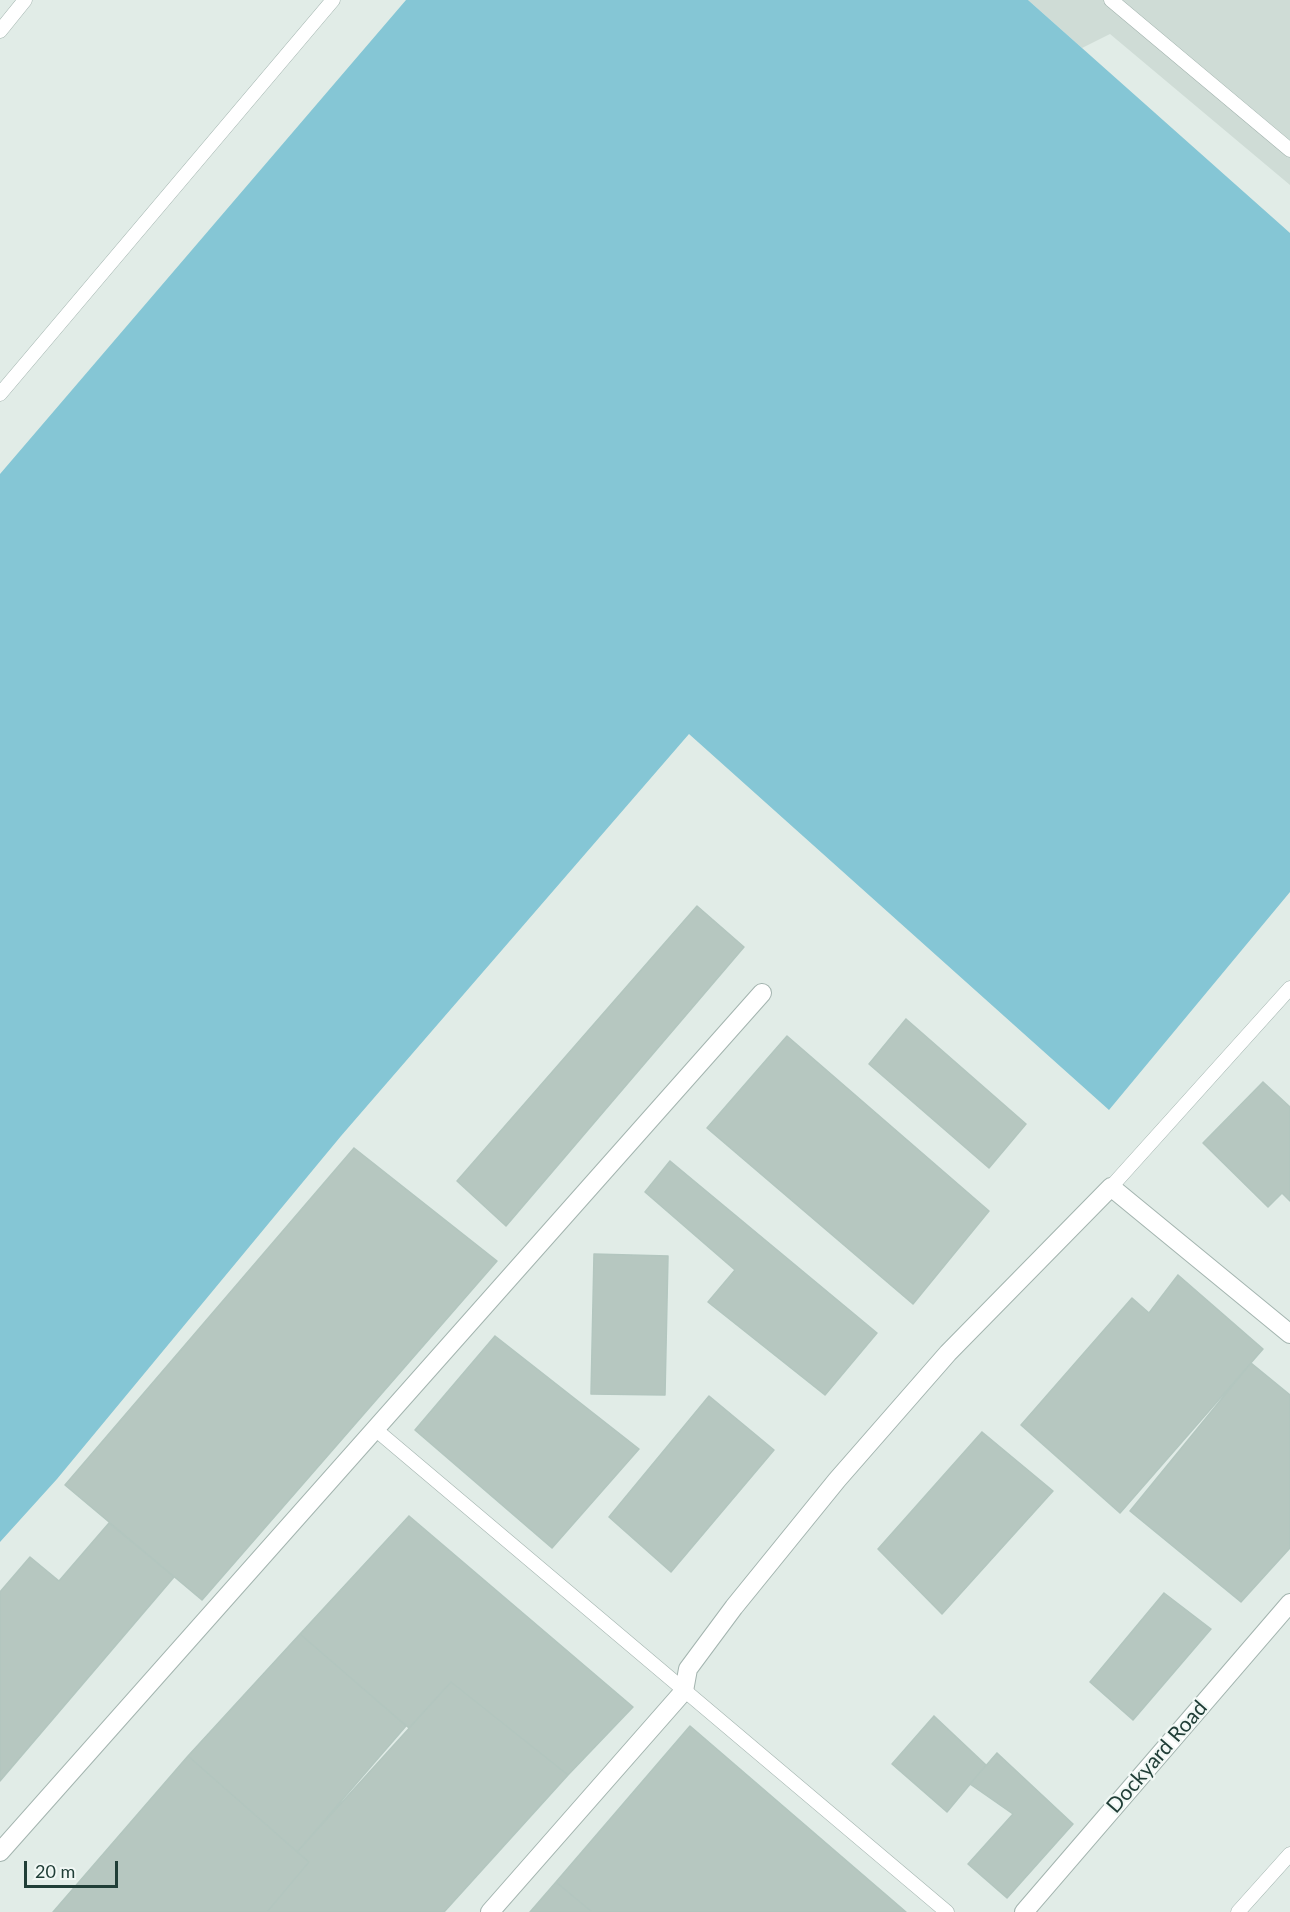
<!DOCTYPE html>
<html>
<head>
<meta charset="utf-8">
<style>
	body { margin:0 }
	#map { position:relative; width:1290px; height:1912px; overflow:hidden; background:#e1ece7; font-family:Lato,sans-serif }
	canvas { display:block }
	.scale { position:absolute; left:24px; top:1861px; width:94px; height:27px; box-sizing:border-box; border:3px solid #203e37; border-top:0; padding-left:8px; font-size:18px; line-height:21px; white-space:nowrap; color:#203e37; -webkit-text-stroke:4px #f1f8f5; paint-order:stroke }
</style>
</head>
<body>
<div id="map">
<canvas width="1290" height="1912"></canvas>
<div class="scale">20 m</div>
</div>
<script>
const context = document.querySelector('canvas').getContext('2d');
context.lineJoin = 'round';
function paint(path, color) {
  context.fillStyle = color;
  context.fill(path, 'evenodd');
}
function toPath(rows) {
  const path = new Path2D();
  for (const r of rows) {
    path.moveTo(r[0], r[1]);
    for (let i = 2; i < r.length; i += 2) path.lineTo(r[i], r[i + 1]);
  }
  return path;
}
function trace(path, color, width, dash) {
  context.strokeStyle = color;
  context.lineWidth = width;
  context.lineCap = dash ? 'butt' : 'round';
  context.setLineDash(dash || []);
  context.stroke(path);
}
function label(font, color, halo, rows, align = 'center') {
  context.font = font + ' Lato,sans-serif';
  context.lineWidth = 4.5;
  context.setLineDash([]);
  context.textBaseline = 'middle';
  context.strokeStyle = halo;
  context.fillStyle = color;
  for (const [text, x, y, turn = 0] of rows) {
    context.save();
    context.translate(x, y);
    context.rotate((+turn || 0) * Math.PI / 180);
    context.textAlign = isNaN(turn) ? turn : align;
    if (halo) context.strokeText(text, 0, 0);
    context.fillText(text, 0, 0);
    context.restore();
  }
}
paint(toPath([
	[1028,0,1290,0,1290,185,1110,34,1082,48]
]), '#cfdcd6');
paint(toPath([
	[406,0,1028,0,1290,233,1290,892,1109,1110,689,734,341,1136,57,1479,0,1542,0,474]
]), '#85c6d5');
const building = toPath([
	[697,906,744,947,506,1226,457,1181,697,906],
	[906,1019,1026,1124,989,1168,869,1064,906,1019],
	[787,1036,989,1211,913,1304,707,1128,787,1036],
	[1263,1082,1290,1107,1290,1201,1282,1193,1268,1207,1203,1143,1263,1082],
	[354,1148,497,1261,202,1600,65,1485,354,1148],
	[670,1161,877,1333,825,1395,708,1302,735,1270,645,1192,670,1161],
	[594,1254,668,1256,665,1395,591,1394,594,1254],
	[1178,1275,1263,1349,1120,1513,1021,1425,1132,1298,1149,1313,1178,1275],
	[495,1336,639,1449,552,1548,415,1430,495,1336],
	[1251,1363,1290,1395,1290,1548,1241,1602,1130,1511,1251,1363],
	[709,1396,774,1450,671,1572,609,1517,709,1396],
	[982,1432,1053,1491,942,1614,878,1549,982,1432],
	[409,1516,633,1707,568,1775,451,1682,409,1728,300,1634,409,1516],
	[109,1523,174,1577,0,1781,0,1592,30,1557,59,1581,109,1523],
	[1164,1593,1211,1629,1133,1720,1090,1682,1164,1593],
	[300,1634,406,1726,297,1852,188,1756,300,1634],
	[451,1682,568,1775,444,1912,267,1912,309,1862,297,1852,451,1682],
	[934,1716,986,1765,947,1812,892,1764,934,1716],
	[690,1726,906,1912,592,1912,556,1882,690,1726],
	[997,1753,1073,1824,1007,1898,968,1864,1013,1814,970,1784,997,1753],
	[188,1756,309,1862,267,1912,53,1912,188,1756],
	[556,1882,592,1912,530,1912,556,1882]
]);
paint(building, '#b6c7c0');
trace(building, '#b3c6bf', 1.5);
const lane = toPath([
	[1111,0,1290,150],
	[0,31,25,0],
	[0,394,333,0],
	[1111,1187,1290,988],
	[375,1429,947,1912],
	[1238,1912,1290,1854]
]);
const street = toPath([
	[0,1852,762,993],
	[490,1912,684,1691,688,1669,734,1607,837,1480,948,1353,1111,1187,1290,1334],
	[1024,1912,1290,1603]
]);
trace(lane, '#a3b4af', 15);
trace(street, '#a3b4af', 20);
trace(lane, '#fff', 14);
trace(street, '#fff', 18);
label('21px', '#203e37', '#f1f8f5', [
	["Dockyard Road",1157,1757,-49]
]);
</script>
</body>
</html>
